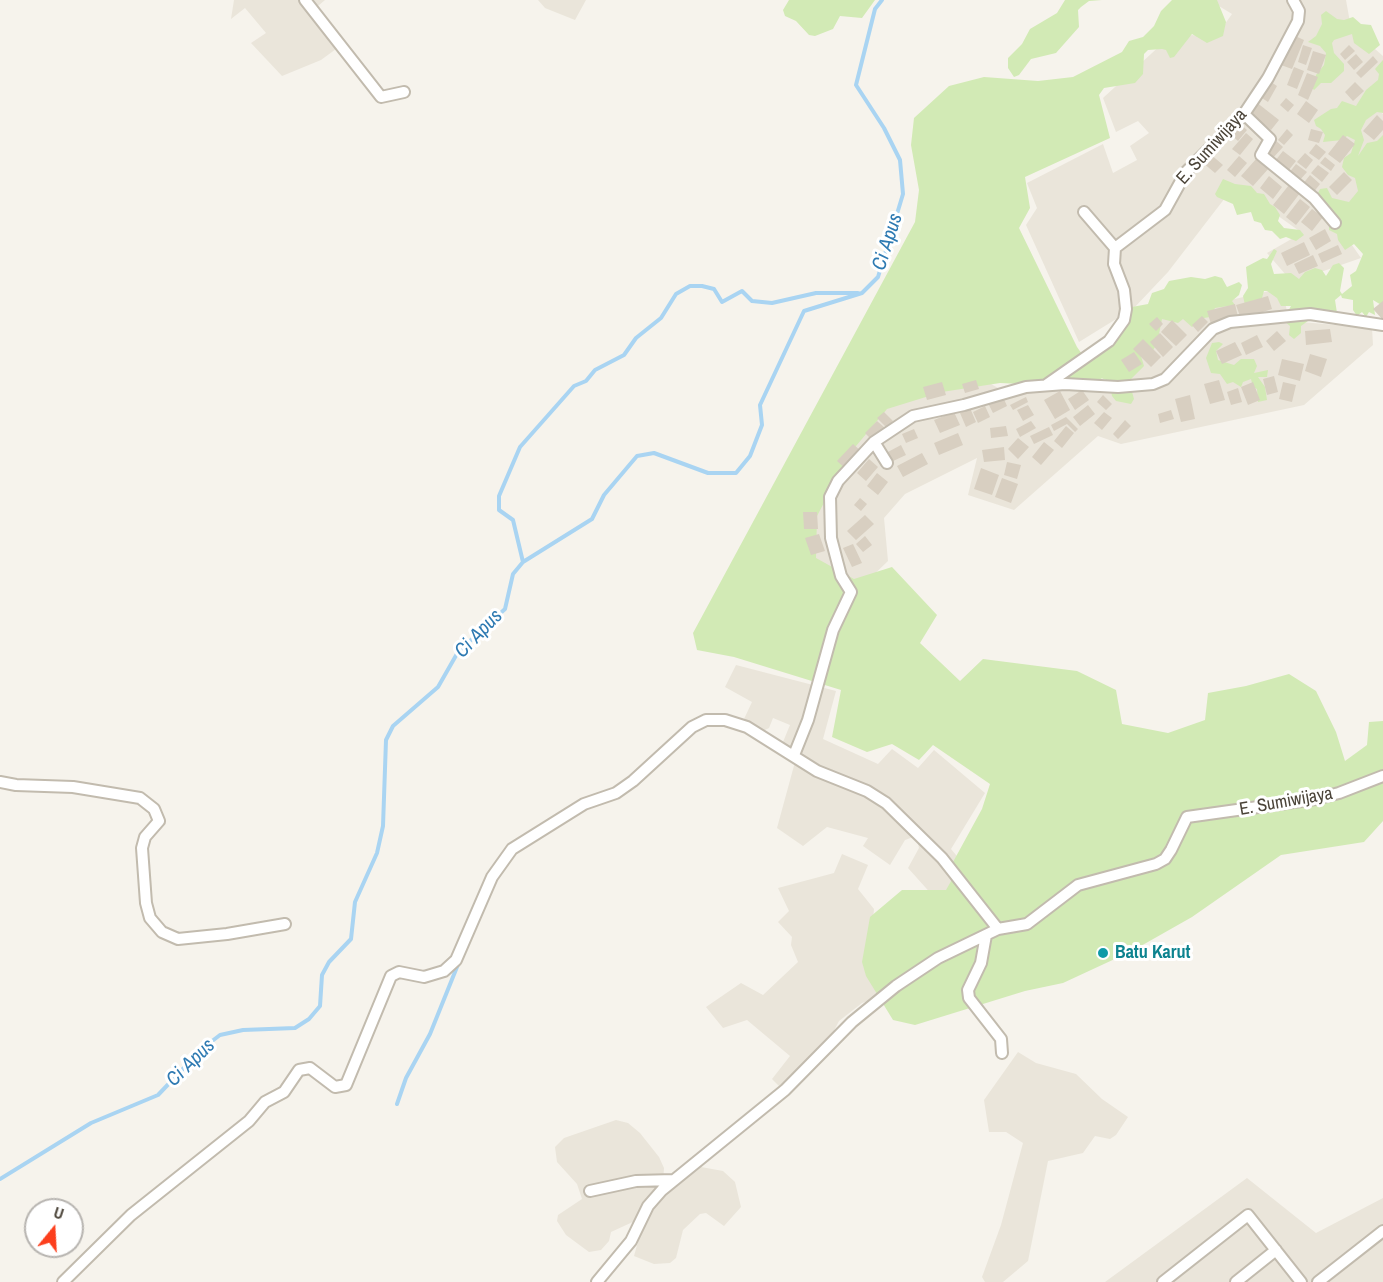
<!DOCTYPE html>
<html>
<head>
<meta charset="utf-8">
<style>
	body { margin:0 }
	#map { position:relative; width:1383px; height:1282px; overflow:hidden; background:#f6f3ec; font-family:"Archivo Narrow",sans-serif }
	canvas { display:block }
	.north { position:absolute; left:24px; top:1198px; width:60px; height:60px; box-sizing:border-box; background:#fff; border:2px solid #b7b4b0; border-radius:50%; rotate:18deg; font-size:16px; font-weight:700; line-height:24px; text-align:center; color:#4b4439 }
	.north::after { content:''; display:block; margin:auto; width:21px; height:27px; background:#fc3f1d; clip-path:polygon(50% 0,100% 100%,50% 72%,0 100%) }
</style>
</head>
<body>
<div id="map">
<canvas width="1383" height="1282"></canvas>
<div class="north">U</div>
</div>
<script>
const context = document.querySelector('canvas').getContext('2d');
context.lineJoin = 'round';
function paint(path, color) {
  context.fillStyle = color;
  context.fill(path, 'evenodd');
}
function toPath(rows) {
  const path = new Path2D();
  for (const r of rows) {
    path.moveTo(r[0], r[1]);
    for (let i = 2; i < r.length; i += 2) path.lineTo(r[i], r[i + 1]);
  }
  return path;
}
function trace(path, color, width, dash) {
  context.strokeStyle = color;
  context.lineWidth = width;
  context.lineCap = dash ? 'butt' : 'round';
  context.setLineDash(dash || []);
  context.stroke(path);
}
function label(font, color, halo, rows, align = 'center') {
  context.font = font + ' "Archivo Narrow",sans-serif';
  context.lineWidth = 6;
  context.setLineDash([]);
  context.textBaseline = 'middle';
  context.strokeStyle = halo;
  context.fillStyle = color;
  for (const [text, x, y, turn = 0] of rows) {
    context.save();
    context.translate(x, y);
    context.rotate((+turn || 0) * Math.PI / 180);
    context.textAlign = isNaN(turn) ? turn : align;
    if (halo) context.strokeText(text, 0, 0);
    context.fillText(text, 0, 0);
    context.restore();
  }
}
paint(toPath([
	[234,0,325,0,318,6,336,49,321,60,282,76,251,43,266,33,245,8,231,19],
	[538,0,586,0,575,20,545,8],
	[1209,0,1346,0,1351,28,1383,56,1383,86,1372,104,1383,114,1383,140,1364,187,1338,225,1361,258,1292,282,1267,253,1302,233,1235,185,1168,272,1134,308,1079,342,1026,225,1037,208,1027,183,1103,144,1113,173,1137,160,1130,146,1149,133,1138,121,1116,132,1103,98,1164,42,1192,35,1215,38,1232,14],
	[1282,288,1289,321,1372,328,1373,345,1304,405,1121,444,1098,436,1014,510,968,495,977,458,905,494,884,518,888,561,860,588,812,575,792,507,880,406,958,365,998,388,1129,384,1116,355,1153,314,1168,320,1205,306],
	[736,665,836,691,823,739,878,764,892,749,918,768,934,750,985,793,951,849,971,873,943,907,908,868,919,848,916,836,905,840,890,865,863,846,868,838,827,827,803,846,777,828,795,762,778,754,790,725,773,718,769,728,751,737,744,719,752,702,725,687],
	[842,854,868,865,858,889,874,909,868,973,886,995,862,1003,839,1021,825,1048,785,1092,772,1079,790,1056,747,1020,723,1028,706,1007,741,983,763,995,798,962,791,945,792,937,778,922,789,911,778,888,834,873],
	[1018,1052,1036,1063,1076,1074,1102,1099,1128,1117,1116,1135,1110,1139,1095,1136,1083,1153,1048,1161,1028,1261,1003,1282,985,1282,982,1277,1001,1225,1023,1143,1006,1132,989,1132,984,1100],
	[616,1120,628,1123,640,1133,659,1157,664,1168,663,1182,681,1180,701,1167,723,1171,735,1182,741,1207,724,1226,706,1213,700,1214,683,1230,676,1258,670,1263,654,1264,634,1256,647,1210,637,1220,611,1232,609,1241,601,1250,589,1252,566,1235,557,1221,558,1215,582,1199,577,1184,557,1162,555,1147,564,1138],
	[1247,1178,1316,1233,1383,1198,1383,1282,1105,1282]
]), '#eae5da');
paint(toPath([
	[789,0,875,0,862,18,840,16,833,29,815,36,809,35,796,21,785,16,783,10],
	[1065,0,1102,0,1089,1,1081,7,1078,10,1079,27,1056,53,1031,59,1019,75,1014,77,1008,68,1008,58,1022,44,1030,29,1057,13],
	[1172,0,1217,0,1226,22,1223,36,1207,43,1192,34,1174,57,1170,58,1166,50,1162,49,1148,50,1144,54,1143,74,1135,83,1104,88,1099,95,1110,138,1025,177,1030,208,1019,228,1077,347,1084,357,1104,345,1132,307,1148,304,1152,293,1164,289,1169,281,1191,277,1205,279,1215,276,1222,278,1227,287,1239,282,1242,285,1239,295,1232,301,1235,305,1215,308,1210,317,1204,318,1192,327,1183,319,1178,323,1162,319,1157,344,1153,350,1141,356,1144,366,1129,381,1134,399,1131,404,1116,401,1112,396,1109,381,1101,378,1108,388,1000,383,942,392,887,409,851,452,817,516,816,558,854,579,892,567,937,615,920,643,960,681,983,659,1077,671,1116,690,1122,724,1168,733,1205,720,1208,693,1246,686,1289,674,1316,691,1336,732,1345,761,1367,745,1369,722,1383,721,1383,821,1364,842,1281,855,1192,917,1132,951,1063,983,1025,991,915,1025,893,1020,866,976,862,962,870,917,902,890,946,890,954,876,953,862,982,809,990,784,933,745,919,760,892,744,867,752,832,737,841,690,734,657,697,650,693,633,915,222,919,190,911,145,914,118,949,86,984,77,1038,81,1073,77,1122,52,1129,41,1143,37,1154,26,1161,11],
	[1326,11,1337,19,1344,20,1353,17,1361,24,1371,25,1380,45,1369,54,1354,43,1352,34,1334,40,1332,43,1334,53,1344,64,1344,71,1331,83,1321,83,1314,90,1312,88,1316,75,1324,65,1326,53,1320,46,1308,42,1316,36,1322,24,1321,15],
	[1383,60,1383,113,1377,112,1366,120,1361,130,1364,140,1358,156,1367,143,1377,141,1383,135,1383,306,1373,300,1375,315,1369,312,1366,317,1362,312,1357,316,1353,310,1353,300,1342,298,1341,295,1335,300,1337,313,1312,318,1301,326,1301,333,1294,339,1289,335,1290,326,1283,320,1291,306,1281,306,1277,298,1267,291,1264,291,1262,298,1245,305,1243,296,1248,288,1246,267,1263,258,1267,259,1274,249,1277,251,1271,264,1274,274,1291,273,1299,279,1305,272,1315,268,1322,270,1326,276,1333,265,1339,263,1344,268,1340,291,1342,294,1352,286,1350,275,1356,271,1363,254,1354,244,1345,250,1338,240,1337,234,1329,230,1329,221,1317,195,1320,189,1327,188,1332,198,1349,202,1358,191,1355,178,1348,175,1342,167,1344,158,1351,153,1355,140,1347,136,1342,140,1323,142,1325,135,1321,129,1316,126,1314,120,1331,109,1337,108,1342,101,1356,106,1366,90,1378,80,1379,74,1375,69],
	[1223,179,1235,184,1251,186,1257,193,1264,194,1270,204,1275,207,1280,215,1278,221,1284,228,1300,230,1304,235,1296,241,1286,237,1280,239,1272,231,1265,230,1261,223,1254,221,1251,212,1237,215,1233,204,1217,197,1215,194],
	[1219,342,1223,344,1216,351,1218,360,1234,365,1241,359,1254,359,1257,366,1254,373,1268,370,1267,377,1258,377,1265,387,1267,400,1258,402,1257,389,1253,387,1251,379,1243,382,1241,387,1233,382,1227,384,1220,374,1211,373,1206,358,1212,343]
]), '#d2eab5');
trace(toPath([
	[523,562,513,520,499,510,499,496,520,447,574,386,586,381,595,370,624,355,636,338,661,318,676,294,690,286,702,286,714,289,722,302,742,291,752,301,772,303,816,293,858,293],
	[397,1104,406,1078,430,1034,459,962],
	[0,1179,91,1123,158,1095,203,1048,220,1035,243,1030,295,1028,309,1019,320,1006,322,975,329,962,351,939,355,902,377,853,383,826,386,740,393,726,438,687,458,652,505,609,513,574,523,562,592,519,604,495,637,456,654,453,708,473,736,473,750,456,762,425,760,405,804,311,862,293,878,277,903,194,900,160,884,128,856,85,875,9,882,0]
]), '#a9d4f2', 4);
paint(toPath([
	[1293,35,1304,40,1292,69,1281,65],
	[1303,45,1312,48,1306,65,1298,62],
	[1349,45,1355,51,1345,60,1340,54],
	[1313,51,1326,55,1319,74,1307,70],
	[1356,54,1363,62,1354,70,1347,62],
	[1373,56,1378,62,1361,78,1356,73],
	[1294,67,1304,71,1297,89,1287,85],
	[1307,73,1318,77,1308,100,1298,95],
	[1268,80,1277,86,1268,102,1259,96],
	[1355,82,1364,91,1353,101,1345,92],
	[1286,98,1294,105,1288,112,1280,105],
	[1306,101,1318,110,1309,123,1297,114],
	[1256,102,1279,120,1271,130,1248,112],
	[1377,115,1383,121,1383,130,1374,140,1363,131],
	[1238,122,1247,130,1238,141,1229,133],
	[1287,129,1293,135,1284,145,1278,140],
	[1311,129,1323,132,1319,143,1308,140],
	[1246,133,1253,139,1240,155,1232,149],
	[1343,135,1355,144,1340,163,1328,154],
	[1274,139,1283,147,1271,160,1263,152],
	[1316,144,1326,152,1319,160,1309,153],
	[1283,151,1296,161,1288,171,1275,161],
	[1209,153,1223,165,1215,173,1202,162],
	[1305,153,1313,160,1306,169,1297,162],
	[1239,156,1247,163,1235,177,1227,170],
	[1325,157,1335,165,1331,171,1320,163],
	[1257,158,1269,168,1253,186,1241,176],
	[1296,164,1307,172,1299,181,1289,173],
	[1318,165,1329,173,1322,182,1311,173],
	[1344,172,1352,180,1337,195,1329,187],
	[1310,175,1320,184,1313,193,1302,185],
	[1269,176,1282,187,1273,199,1260,188],
	[1289,185,1300,193,1284,214,1273,205],
	[1300,199,1310,207,1296,225,1286,217],
	[1312,209,1323,217,1312,231,1301,222],
	[1325,229,1331,241,1316,250,1309,238],
	[1304,242,1310,255,1287,266,1281,253],
	[1338,245,1342,254,1322,263,1318,254],
	[1313,255,1318,266,1299,274,1294,264],
	[1268,296,1272,309,1241,319,1236,305],
	[1383,301,1383,320,1373,309],
	[1235,304,1238,317,1211,324,1207,311],
	[1202,316,1208,322,1198,332,1192,325],
	[1157,317,1163,324,1156,331,1149,324],
	[1172,320,1187,335,1176,346,1161,332],
	[1330,329,1332,342,1306,345,1305,331],
	[1277,331,1286,341,1274,351,1266,341],
	[1160,333,1173,347,1163,357,1150,342],
	[1257,335,1263,347,1246,355,1241,343],
	[1143,339,1161,357,1151,367,1133,349],
	[1235,342,1242,355,1222,364,1216,351],
	[1134,352,1142,364,1129,372,1121,360],
	[1310,354,1327,359,1321,377,1305,371],
	[1282,359,1304,364,1300,381,1278,375],
	[1274,376,1278,392,1267,395,1263,379],
	[976,380,979,389,965,393,962,384],
	[1219,380,1225,400,1210,404,1204,384],
	[942,382,946,395,927,400,923,387],
	[1253,382,1260,400,1248,405,1241,387],
	[1283,382,1296,385,1292,402,1279,399],
	[1238,388,1242,402,1231,405,1227,392],
	[1082,390,1089,400,1075,410,1068,399],
	[1060,391,1070,410,1055,419,1044,400],
	[1103,395,1112,404,1106,410,1097,402],
	[1190,395,1195,419,1181,422,1175,399],
	[1003,397,1007,406,993,413,988,403],
	[1026,397,1028,402,1013,410,1010,405],
	[1028,405,1034,415,1023,421,1017,410],
	[1088,405,1095,414,1080,426,1073,417],
	[985,406,990,417,978,423,973,412],
	[970,408,976,422,966,427,960,413],
	[1171,410,1174,419,1160,423,1158,414],
	[884,412,893,421,886,427,877,418],
	[954,412,960,425,940,433,934,420],
	[1104,412,1112,418,1102,430,1094,423],
	[1066,417,1078,429,1075,432,1067,424,1054,431,1051,425],
	[1125,420,1131,426,1118,439,1113,434],
	[877,421,885,428,872,440,865,433],
	[1031,421,1036,428,1020,437,1016,429],
	[1006,426,1008,436,991,438,990,428],
	[1066,426,1074,433,1062,448,1054,441],
	[1049,427,1053,435,1034,444,1030,436],
	[914,429,918,438,906,443,902,434],
	[958,433,963,445,939,455,934,443],
	[1018,438,1029,447,1018,459,1008,449],
	[1044,442,1054,450,1041,465,1032,457],
	[853,444,862,452,846,469,837,461],
	[901,445,906,455,891,462,886,453],
	[1004,447,1005,460,984,462,982,450],
	[922,453,928,464,903,477,897,466],
	[869,459,878,467,866,481,857,473],
	[1007,462,1021,465,1017,479,1004,475],
	[981,468,999,475,992,495,974,489],
	[877,473,888,482,878,495,867,486],
	[1002,478,1018,484,1011,503,995,497],
	[860,498,867,504,861,511,854,505],
	[803,512,817,512,818,529,804,529],
	[865,515,874,524,856,540,847,531],
	[819,534,825,551,811,555,805,538],
	[865,536,872,545,863,552,856,544],
	[853,544,862,563,852,567,843,548]
]), '#d8cfc1');
const street = toPath([
	[305,0,381,97,404,92],
	[1244,114,1270,139,1261,155,1314,198,1335,223],
	[1084,212,1115,248],
	[1046,385,1109,341,1124,320,1126,309,1124,290,1114,264,1115,248,1165,210,1186,172,1244,114,1268,78,1298,21,1299,11,1293,0],
	[874,442,887,463],
	[794,755,808,720,833,630,851,592,841,576,831,538,830,497,838,481,874,442,913,416,964,405,1026,387,1065,384,1118,387,1153,384,1165,379,1213,329,1230,322,1310,314,1383,325],
	[0,782,16,785,73,787,140,798,154,809,159,821,145,837,142,848,146,903,150,918,162,932,178,939,227,934,285,924],
	[986,935,981,963,968,990,969,998,1001,1039,1002,1053],
	[590,1191,636,1181,674,1180],
	[63,1282,131,1215,249,1121,265,1102,284,1092,299,1070,310,1068,335,1087,346,1085,391,976,399,972,424,977,444,971,456,960,492,877,512,849,584,804,616,793,633,781,692,727,706,720,725,720,747,727,817,771,867,791,886,803,942,858,998,929],
	[597,1282,631,1241,648,1206,662,1190,785,1090,852,1022,896,986,938,958,998,929,1027,924,1078,885,1156,864,1165,859,1171,850,1187,817,1315,799,1339,793,1383,776],
	[1163,1282,1248,1215,1301,1282],
	[1236,1282,1276,1250],
	[1318,1282,1383,1231]
]);
trace(street, '#c2bbae', 14);
trace(street, '#fff', 10);
for (const [x, y, r, color] of [
	[1103,953,6,"#0f9aa8"]
]) {
  const dot = new Path2D();
  dot.arc(x, y, r, 0, 2 * Math.PI);
  context.fillStyle = color;
  context.fill(dot);
  trace(dot, '#fff', 2);
}
label('18px', '#4b4439', '#fff', [
	["E. Sumiwijaya",1212,147,-48],
	["E. Sumiwijaya",1286,802,-10]
]);
label('bold 18px', '#0d838f', '#fff', [
	["Batu Karut",1115,953]
], 'left');
label('italic 20px', '#2e7ab2', '#fff', [
	["Ci Apus",888,242,-72],
	["Ci Apus",479,634,-46],
	["Ci Apus",191,1063,-44]
]);
</script>
</body>
</html>
